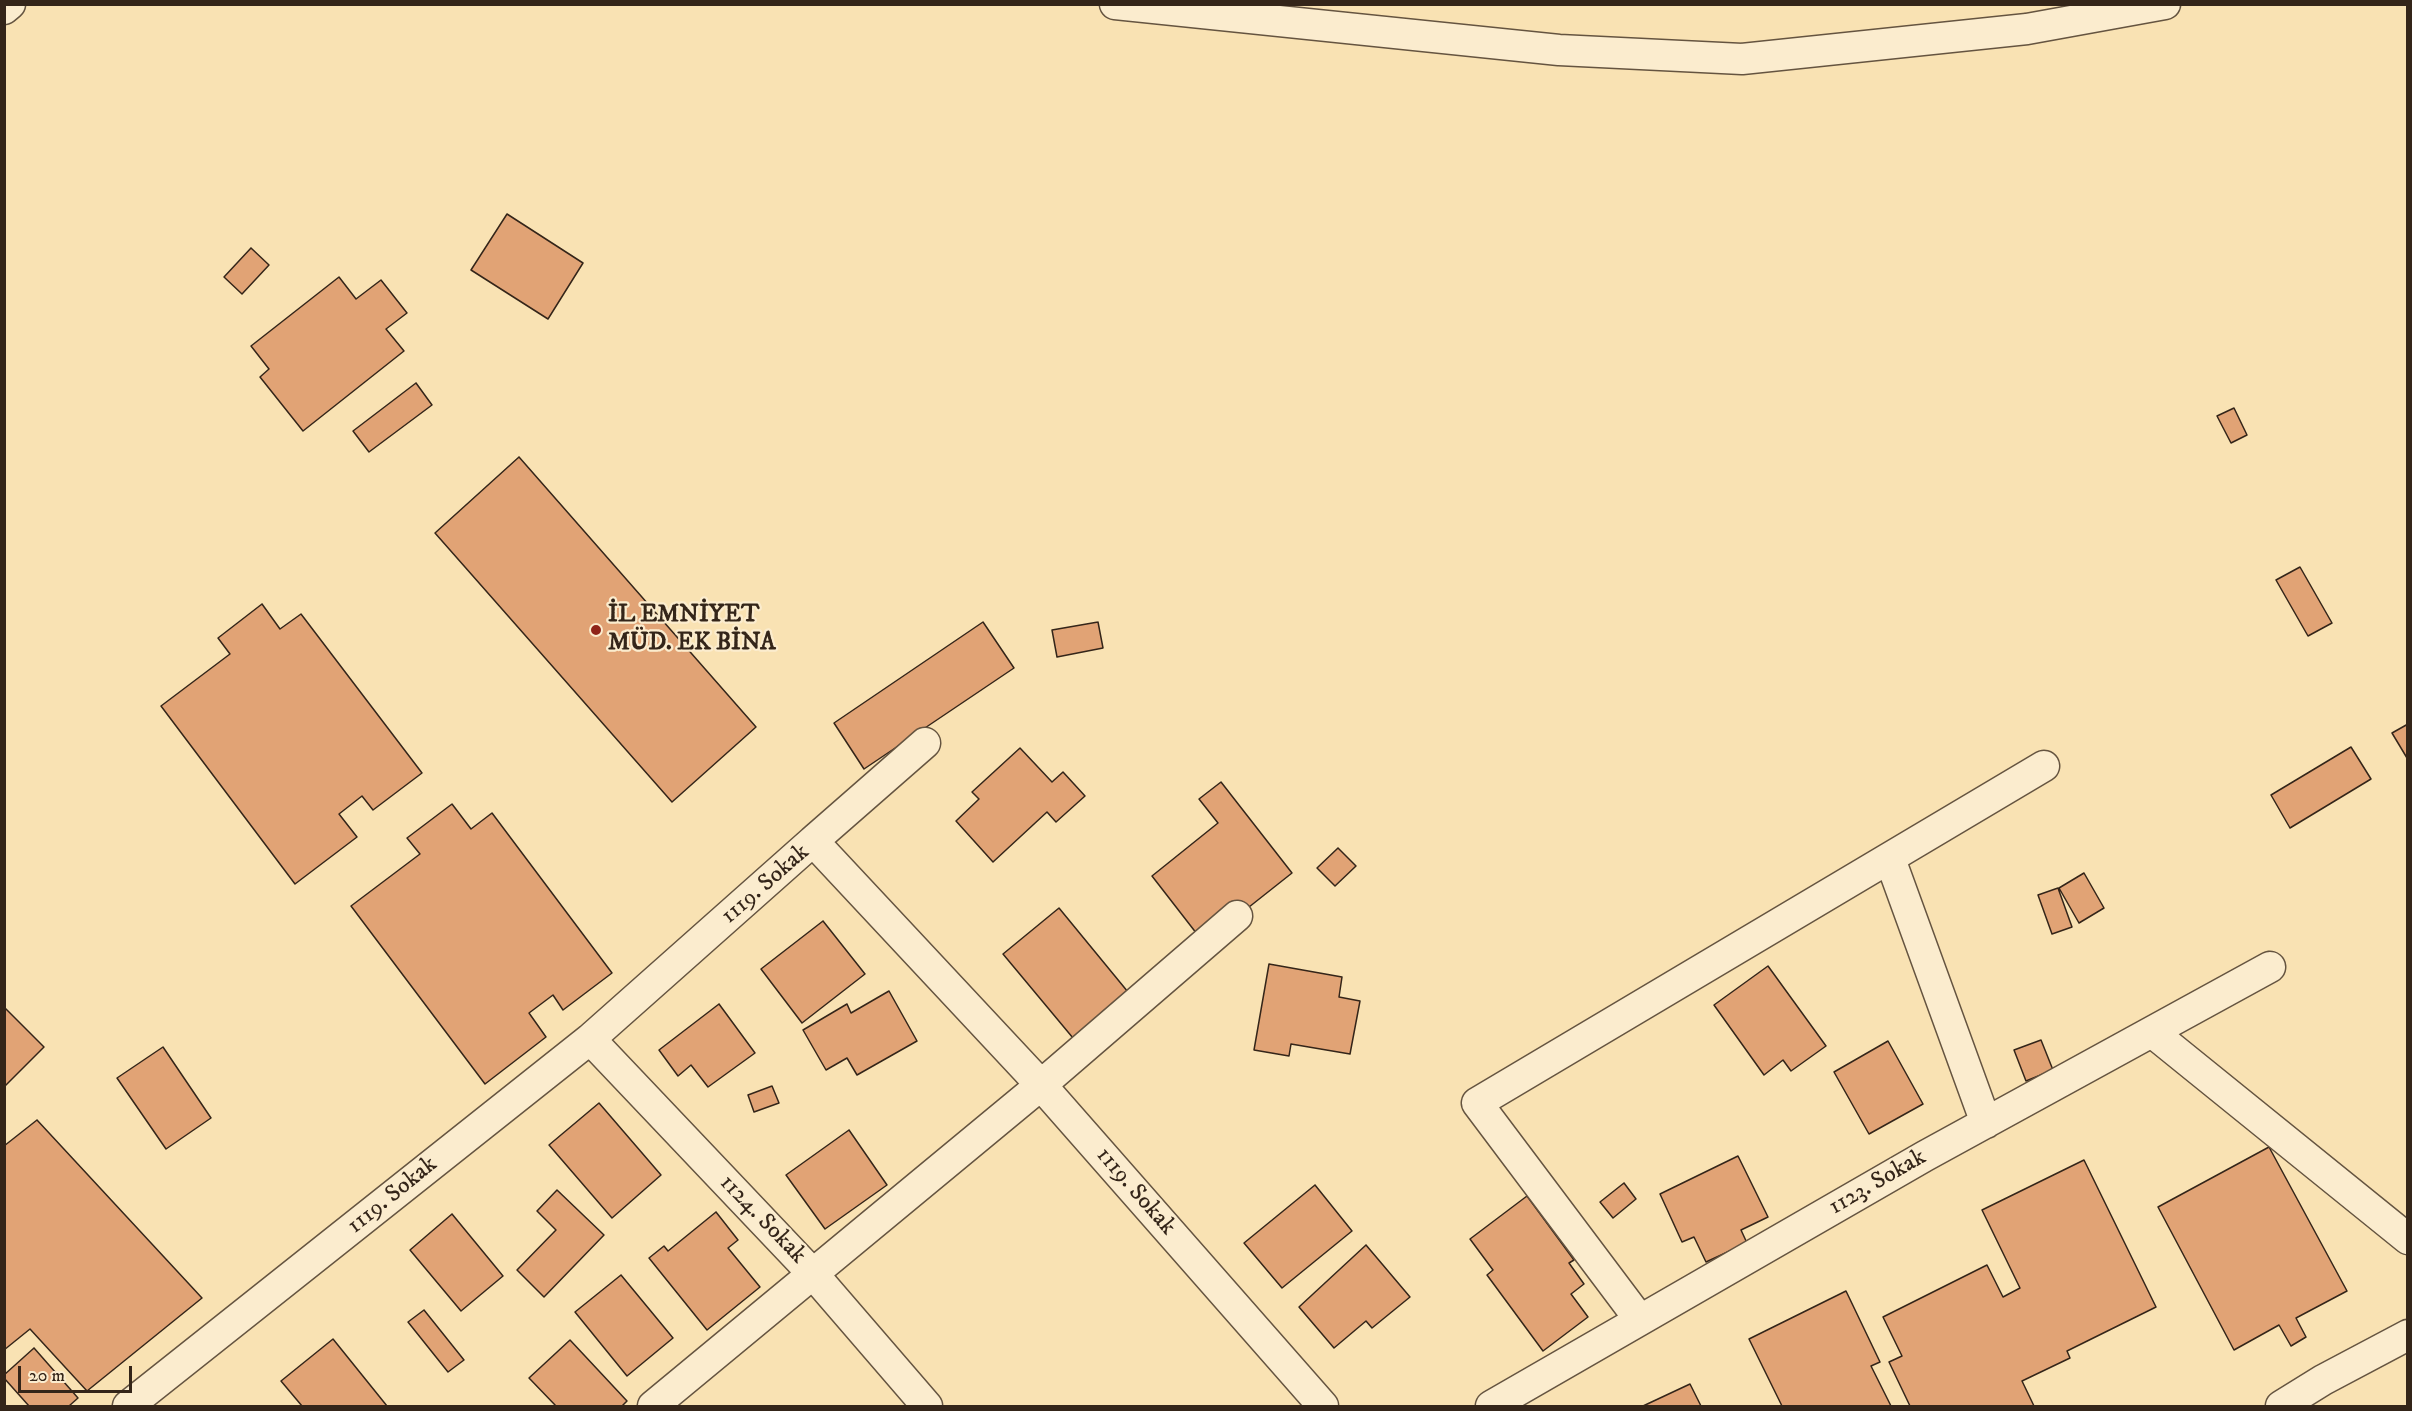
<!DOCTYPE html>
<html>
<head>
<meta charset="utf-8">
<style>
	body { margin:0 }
	#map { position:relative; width:2412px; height:1411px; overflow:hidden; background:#f9e2b3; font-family:"IM FELL DW Pica",serif }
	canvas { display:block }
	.frame { position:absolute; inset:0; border:6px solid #342519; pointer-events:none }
	.scale { position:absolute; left:18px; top:1366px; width:114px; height:27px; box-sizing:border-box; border:3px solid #342519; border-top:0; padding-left:8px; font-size:18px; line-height:21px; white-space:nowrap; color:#342519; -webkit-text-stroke:4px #fbecce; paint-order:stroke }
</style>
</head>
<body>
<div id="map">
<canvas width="2412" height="1411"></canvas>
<div class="frame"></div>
<div class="scale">20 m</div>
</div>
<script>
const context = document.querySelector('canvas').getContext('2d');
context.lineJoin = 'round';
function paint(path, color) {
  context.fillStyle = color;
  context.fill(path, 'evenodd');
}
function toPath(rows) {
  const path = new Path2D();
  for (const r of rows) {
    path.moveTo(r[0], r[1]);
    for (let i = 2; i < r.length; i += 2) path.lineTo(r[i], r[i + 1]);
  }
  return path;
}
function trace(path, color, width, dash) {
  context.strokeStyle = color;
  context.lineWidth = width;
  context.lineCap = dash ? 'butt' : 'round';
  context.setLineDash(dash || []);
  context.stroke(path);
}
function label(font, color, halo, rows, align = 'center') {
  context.font = font + ' "IM FELL DW Pica",serif';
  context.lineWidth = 4.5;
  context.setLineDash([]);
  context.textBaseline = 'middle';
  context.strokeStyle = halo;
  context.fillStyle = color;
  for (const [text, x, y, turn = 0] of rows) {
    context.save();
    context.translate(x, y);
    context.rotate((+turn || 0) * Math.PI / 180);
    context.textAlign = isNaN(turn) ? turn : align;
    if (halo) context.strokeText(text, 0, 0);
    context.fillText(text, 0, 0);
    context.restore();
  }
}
const building = toPath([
	[507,214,583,263,548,319,471,270,507,214],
	[251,248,269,265,242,294,224,277,251,248],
	[339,277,356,299,381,280,407,313,386,329,404,351,303,431,260,377,269,369,251,346,339,277],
	[416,383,432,405,369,452,353,431,416,383],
	[2234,408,2247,435,2231,443,2217,416,2234,408],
	[519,457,756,727,672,802,435,533,519,457],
	[2300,567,2332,623,2308,636,2276,580,2300,567],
	[262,604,280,629,301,614,422,773,373,810,362,796,339,814,357,837,295,884,161,706,230,654,218,638,262,604],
	[983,622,1014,668,864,769,834,723,983,622],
	[1098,622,1103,648,1057,657,1052,630,1098,622],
	[2408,724,2408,758,2407,758,2392,733,2408,724],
	[2351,747,2371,779,2290,828,2271,795,2351,747],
	[1020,748,1052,782,1063,772,1085,796,1056,822,1047,812,993,862,956,821,979,799,972,792,1020,748],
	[1221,782,1292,873,1244,911,1197,934,1152,876,1218,823,1199,799,1221,782],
	[452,804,471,829,492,813,612,973,563,1010,553,995,529,1013,546,1037,485,1084,351,906,420,854,407,838,452,804],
	[1338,848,1356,866,1335,886,1317,868,1338,848],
	[2084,873,2104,908,2079,923,2059,888,2084,873],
	[2058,888,2072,927,2052,934,2038,895,2058,888],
	[1059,908,1128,992,1073,1038,1003,954,1059,908],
	[823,921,865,974,802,1023,761,969,823,921],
	[1269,964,1342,977,1339,997,1360,1001,1350,1054,1291,1044,1289,1056,1254,1050,1269,964],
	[1768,966,1826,1046,1791,1071,1783,1060,1764,1075,1714,1005,1768,966],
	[889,991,917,1041,857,1075,847,1058,826,1070,803,1030,847,1004,851,1013,889,991],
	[719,1004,755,1053,708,1087,691,1065,678,1076,659,1050,719,1004],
	[4,1007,44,1047,4,1087,4,1007],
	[2041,1040,2053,1070,2026,1081,2014,1050,2041,1040],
	[1888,1041,1923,1104,1869,1134,1834,1072,1888,1041],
	[163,1047,211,1118,166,1149,117,1078,163,1047],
	[772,1086,779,1103,754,1112,748,1095,772,1086],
	[599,1103,661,1175,612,1218,549,1145,599,1103],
	[37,1120,202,1298,87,1391,30,1329,4,1350,4,1146,37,1120],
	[849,1130,887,1185,825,1229,786,1175,849,1130],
	[2269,1147,2347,1291,2296,1318,2306,1337,2291,1346,2279,1325,2234,1350,2158,1207,2269,1147],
	[1738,1156,1768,1217,1741,1230,1747,1243,1706,1262,1694,1237,1682,1242,1660,1194,1738,1156],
	[2084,1160,2156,1307,2067,1351,2070,1358,2022,1381,2034,1406,1910,1406,1889,1362,1902,1356,1883,1317,1987,1265,2003,1297,2020,1288,1982,1210,2084,1160],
	[1624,1183,1636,1199,1613,1218,1600,1202,1624,1183],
	[1315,1185,1352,1231,1282,1288,1244,1243,1315,1185],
	[557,1190,604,1235,544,1297,517,1270,556,1230,537,1211,557,1190],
	[1527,1196,1574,1260,1569,1263,1584,1284,1571,1294,1588,1317,1543,1351,1487,1275,1493,1270,1470,1239,1527,1196],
	[716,1212,738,1240,728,1248,760,1287,707,1330,649,1258,664,1246,668,1251,716,1212],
	[452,1214,503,1276,461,1311,410,1250,452,1214],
	[1366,1245,1410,1297,1372,1328,1366,1321,1334,1348,1299,1307,1366,1245],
	[621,1275,673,1338,627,1376,575,1312,621,1275],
	[1846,1291,1880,1362,1871,1366,1891,1406,1782,1406,1749,1339,1846,1291],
	[424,1310,464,1360,448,1372,408,1322,424,1310],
	[333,1339,387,1406,302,1406,281,1381,333,1339],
	[570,1340,627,1401,622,1406,556,1406,529,1378,570,1340],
	[34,1348,78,1398,69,1406,29,1406,4,1378,4,1375,34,1348],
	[1690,1384,1701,1406,1643,1406,1690,1384]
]);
paint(building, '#e1a375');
trace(building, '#342519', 1.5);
const street = toPath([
	[1115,4,1559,50,1742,59,2027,29,2165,4],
	[4,9,10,4],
	[813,841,925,743],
	[1890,859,1986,1123],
	[2152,1032,2408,1239],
	[590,1039,814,1275,927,1406],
	[1640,1320,1477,1103,2044,766],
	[128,1406,590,1039,813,841,1041,1085,1323,1406],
	[653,1406,1041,1085,1237,916],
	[1491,1406,1925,1156,2270,967],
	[2281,1406,2323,1380,2408,1335]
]);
trace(street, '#655440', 33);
trace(street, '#fbecce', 30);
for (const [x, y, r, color] of [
	[596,630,6,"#8f2418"]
]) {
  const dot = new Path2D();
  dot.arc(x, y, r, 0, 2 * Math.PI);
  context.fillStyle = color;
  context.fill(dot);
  trace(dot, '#fbecce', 2);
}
label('bold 24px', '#342519', '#fbecce', [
	["İL EMNİYET",608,616],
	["MÜD. EK BİNA",608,644]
], 'left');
label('24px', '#342519', '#fbecce', [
	["1119. Sokak",766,885,-41],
	["1123. Sokak",1878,1183,-30],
	["1119. Sokak",1135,1192,49],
	["1119. Sokak",393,1196,-39],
	["1124. Sokak",762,1220,46]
]);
</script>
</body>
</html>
